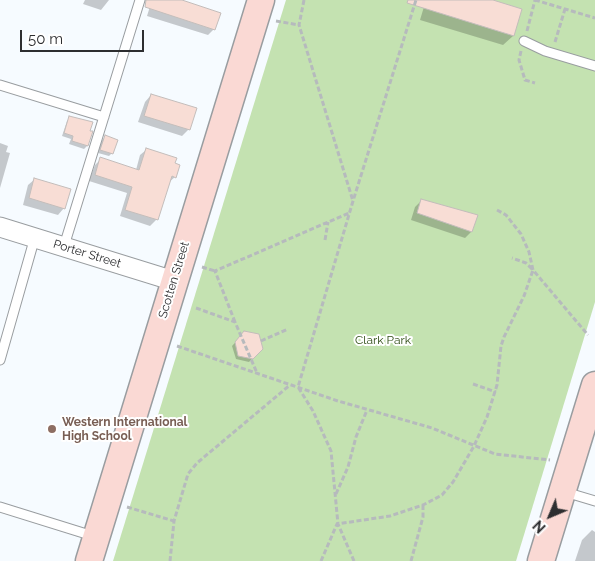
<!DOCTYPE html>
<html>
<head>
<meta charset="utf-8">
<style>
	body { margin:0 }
	#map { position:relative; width:595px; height:561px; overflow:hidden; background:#f6fbff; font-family:Raleway,sans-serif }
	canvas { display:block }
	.north { position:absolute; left:525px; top:491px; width:50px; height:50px; -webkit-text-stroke:4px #fff; paint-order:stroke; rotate:225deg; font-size:14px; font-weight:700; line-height:20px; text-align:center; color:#2d2e30 }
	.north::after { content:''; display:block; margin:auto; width:18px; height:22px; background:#2d2e30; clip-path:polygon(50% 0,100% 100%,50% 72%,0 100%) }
	.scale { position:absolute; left:20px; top:30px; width:124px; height:22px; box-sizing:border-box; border:2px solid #2d2e30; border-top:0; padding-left:6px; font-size:15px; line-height:18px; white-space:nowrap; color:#2d2e30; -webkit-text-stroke:4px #fff; paint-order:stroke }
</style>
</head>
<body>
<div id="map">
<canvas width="595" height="561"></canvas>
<div class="north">N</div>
<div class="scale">50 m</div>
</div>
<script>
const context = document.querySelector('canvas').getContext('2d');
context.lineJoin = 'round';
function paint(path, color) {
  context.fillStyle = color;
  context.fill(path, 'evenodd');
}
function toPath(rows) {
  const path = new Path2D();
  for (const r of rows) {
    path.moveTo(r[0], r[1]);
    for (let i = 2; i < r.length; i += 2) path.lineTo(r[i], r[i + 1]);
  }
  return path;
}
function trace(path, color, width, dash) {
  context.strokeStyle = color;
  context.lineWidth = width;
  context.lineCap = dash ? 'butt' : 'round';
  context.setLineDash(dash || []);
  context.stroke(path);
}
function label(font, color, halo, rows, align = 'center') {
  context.font = font + ' Raleway,sans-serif';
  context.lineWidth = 4;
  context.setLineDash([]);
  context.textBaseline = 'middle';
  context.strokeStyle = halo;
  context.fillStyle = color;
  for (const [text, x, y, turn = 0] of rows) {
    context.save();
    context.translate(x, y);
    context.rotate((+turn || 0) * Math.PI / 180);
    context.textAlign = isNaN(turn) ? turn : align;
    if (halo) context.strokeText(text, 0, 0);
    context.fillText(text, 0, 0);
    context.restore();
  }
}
paint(toPath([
	[286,0,595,0,595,302,516,561,113,561]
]), '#c4e2b1');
paint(toPath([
	[85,0,109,0,101,10,83,4],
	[152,0,177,0,214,29,208,35,147,16],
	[426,0,489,0,513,36,503,45,420,20],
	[151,95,195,109,188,130,182,136,138,122,145,102],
	[70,118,91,132,87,146,84,149,69,144,71,139,62,136,67,121],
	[105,137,112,153,109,156,98,153,102,140],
	[0,143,8,146,6,152,10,153,0,188],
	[146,150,175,177,168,183,156,220,150,226,120,216,127,193,89,181,95,165,101,159,136,170,140,155],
	[35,179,64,208,58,215,23,205,28,185],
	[422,200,471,232,465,238,411,220,415,207],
	[245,332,261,349,249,362,236,359,232,346],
	[592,530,595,532,595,561,575,561,582,540]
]), '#0003');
const building = toPath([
	[146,0,182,0,221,13,215,30,145,7,146,0],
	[408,0,493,0,522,9,514,36,407,3,408,0],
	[151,94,197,108,190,130,144,116,151,94],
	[69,116,93,122,90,131,93,131,88,146,72,141,73,136,64,133,69,116],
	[105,135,118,140,113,154,100,150,105,135],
	[146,148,177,158,175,163,180,165,176,178,172,176,158,220,125,210,132,187,95,175,100,157,139,170,146,148],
	[34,178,71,189,65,209,29,198,34,178],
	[421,199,478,215,472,232,417,213,421,199],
	[244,331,259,334,263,349,253,359,238,356,235,342,244,331]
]);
paint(building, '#f8ddd5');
trace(building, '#c3bdbb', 1);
const lane = toPath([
	[524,41,545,51,595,66],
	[0,85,104,117],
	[64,246,140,0],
	[0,360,35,237],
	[565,492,595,501],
	[0,507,93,536]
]);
const street = toPath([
	[0,227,174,281]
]);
const secondary = toPath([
	[89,561,261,0],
	[541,561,595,385]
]);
trace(lane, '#999da0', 11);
trace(street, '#999da0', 21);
trace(secondary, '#999da0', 29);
trace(toPath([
	[304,0,299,25,353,201],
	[535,0,595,18],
	[276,21,299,25],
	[527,31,535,0],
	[555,42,565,9],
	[521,51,519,60,525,80,535,83],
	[497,210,506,215,521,234,529,252,533,270,588,335],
	[325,240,328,222],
	[202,267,215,271],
	[196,308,235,322,257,373],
	[235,322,215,271,349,213],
	[261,341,288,329],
	[177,346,338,401,432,428,495,454,550,460],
	[473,384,496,392],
	[336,494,348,467,356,437,367,410],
	[127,507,174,521],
	[170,561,174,521,188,474,197,463,290,385],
	[321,561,337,524,390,516,423,505,442,495,453,482,474,446,487,417,497,385,501,346,504,337,524,296,533,270,526,263,512,258],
	[354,561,338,524,331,451,313,411,298,387,353,201,416,0],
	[411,561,423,517,423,505]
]), '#b6babd', 3, [5, 2.5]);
trace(lane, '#fff', 9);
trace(street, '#fff', 19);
trace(secondary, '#fad9d4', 26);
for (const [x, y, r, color] of [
	[52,429,5,"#8d6e63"]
]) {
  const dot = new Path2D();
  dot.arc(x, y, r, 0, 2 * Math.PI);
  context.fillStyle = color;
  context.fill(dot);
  trace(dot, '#fff', 2);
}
label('12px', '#2d2e30', '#fff', [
	["Porter Street",87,254,17],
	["Scotten Street",174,280,-73]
]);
label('12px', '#2e4b14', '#fff', [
	["Clark Park",383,340]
]);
label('bold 12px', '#785e54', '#fff', [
	["Western International",62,422],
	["High School",62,436]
], 'left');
</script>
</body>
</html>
